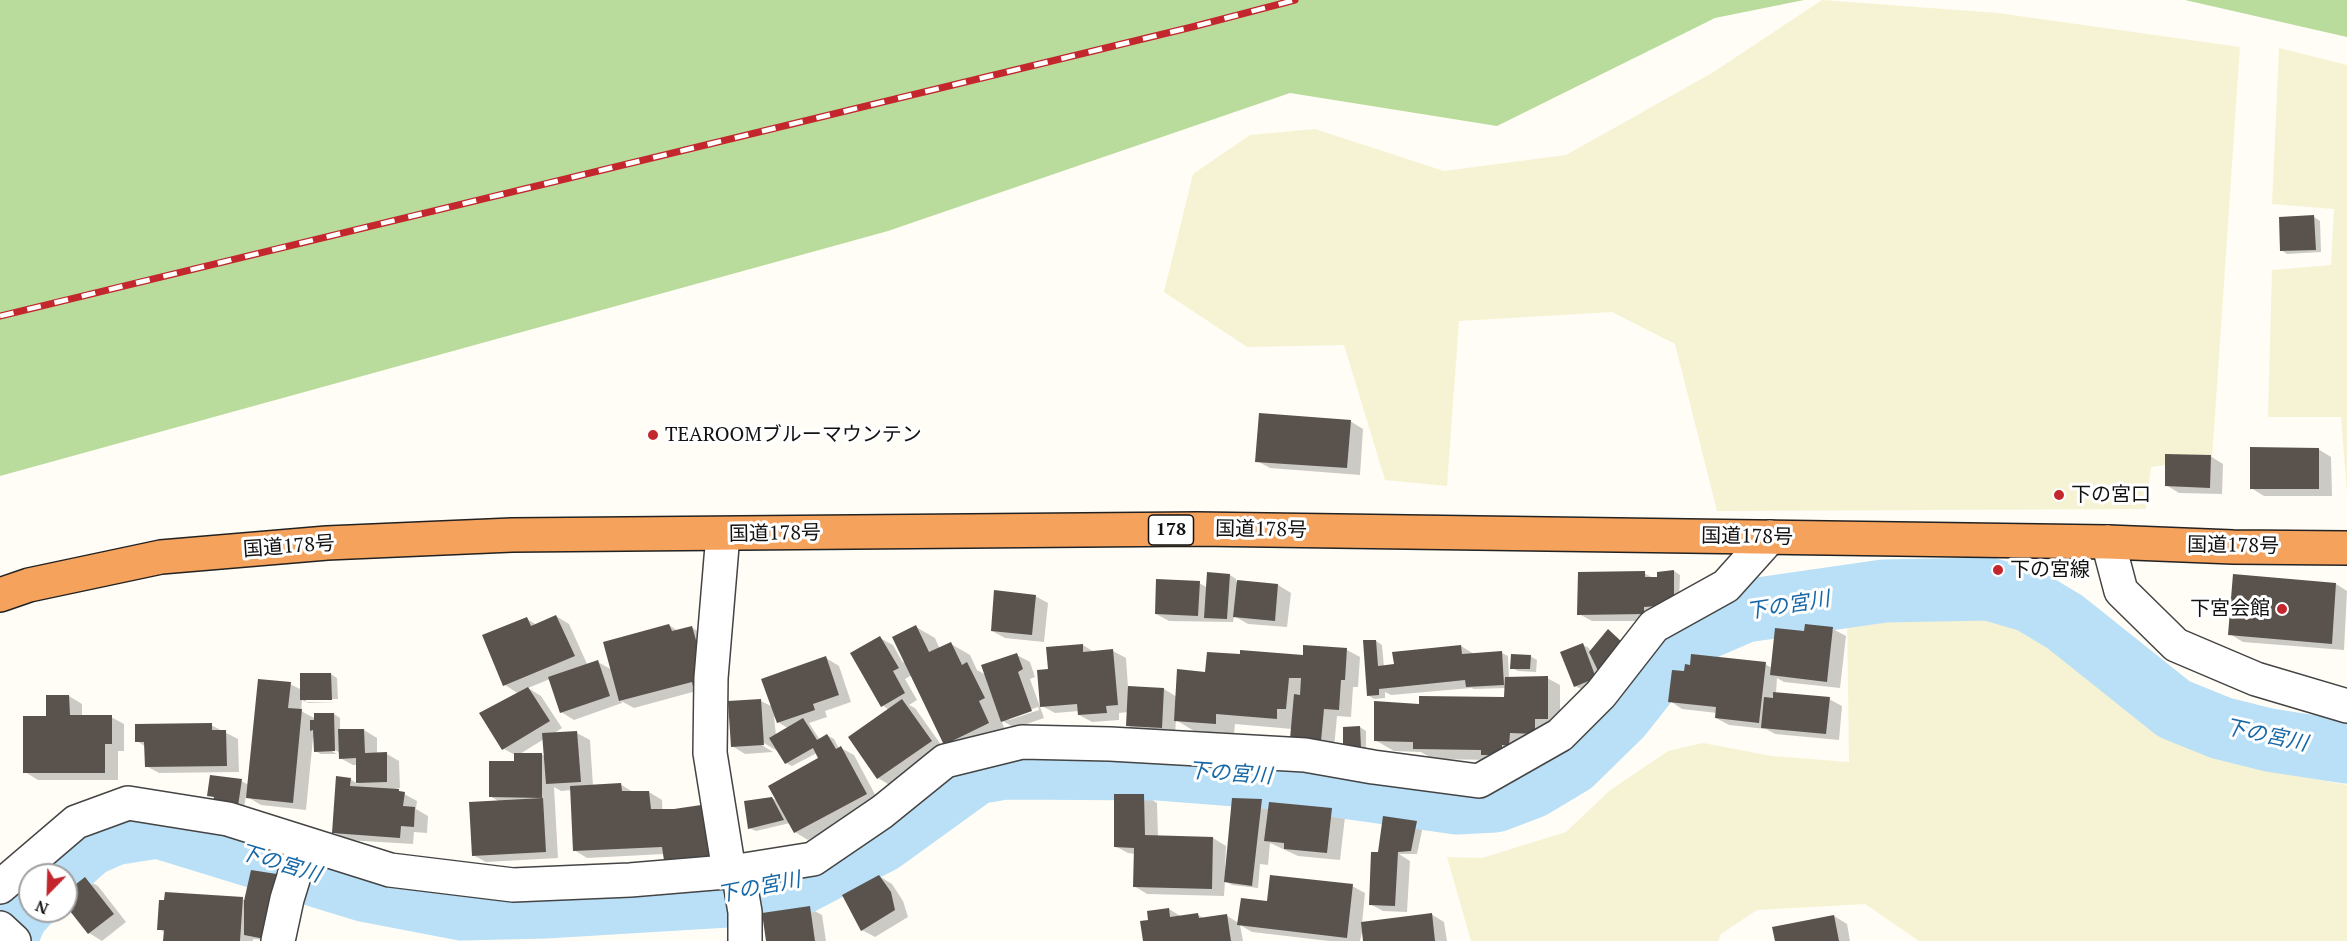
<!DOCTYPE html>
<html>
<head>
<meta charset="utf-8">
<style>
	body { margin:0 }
	#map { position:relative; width:2347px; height:941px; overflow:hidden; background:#fffdf5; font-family:"PT Serif",serif }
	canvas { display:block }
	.north { position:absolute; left:18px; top:863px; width:60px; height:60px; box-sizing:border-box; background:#fff; border:2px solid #a0a0a0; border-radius:50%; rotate:203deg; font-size:16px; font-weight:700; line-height:24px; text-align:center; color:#111 }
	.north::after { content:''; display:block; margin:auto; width:21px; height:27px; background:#c4262e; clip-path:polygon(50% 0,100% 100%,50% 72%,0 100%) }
</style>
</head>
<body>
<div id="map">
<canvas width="2347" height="941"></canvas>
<div class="north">N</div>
</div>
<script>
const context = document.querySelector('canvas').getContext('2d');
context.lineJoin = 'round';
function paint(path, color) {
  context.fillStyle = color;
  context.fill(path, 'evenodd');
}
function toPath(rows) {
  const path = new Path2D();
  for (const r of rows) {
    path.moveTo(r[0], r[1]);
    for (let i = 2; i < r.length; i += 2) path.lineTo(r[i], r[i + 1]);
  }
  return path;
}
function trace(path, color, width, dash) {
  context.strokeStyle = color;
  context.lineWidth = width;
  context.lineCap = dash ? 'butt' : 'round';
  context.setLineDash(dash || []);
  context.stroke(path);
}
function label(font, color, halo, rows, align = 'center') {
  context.font = font + ' "PT Serif","Noto Sans JP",serif';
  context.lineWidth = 6;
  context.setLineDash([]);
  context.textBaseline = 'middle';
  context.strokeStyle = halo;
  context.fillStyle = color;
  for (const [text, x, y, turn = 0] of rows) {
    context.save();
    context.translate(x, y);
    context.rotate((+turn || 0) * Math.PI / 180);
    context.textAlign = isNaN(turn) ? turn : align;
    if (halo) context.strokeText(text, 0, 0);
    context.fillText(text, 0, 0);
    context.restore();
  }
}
paint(toPath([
	[1822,0,1998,13,2240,47,2212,459,2151,467,2146,509,1717,511,1675,344,1612,312,1459,321,1447,486,1385,480,1344,345,1247,347,1164,292,1193,174,1250,135,1315,129,1444,171,1566,155,1712,73],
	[2279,48,2347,65,2347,493,2341,417,2268,417,2272,270,2331,265,2334,209,2272,204],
	[1975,612,2034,637,2090,669,2127,703,2178,744,2223,761,2347,785,2347,941,1919,941,1865,904,1757,910,1721,934,1718,941,1471,941,1447,857,1482,858,1566,832,1609,791,1668,751,1703,743,1772,756,1849,762,1847,616]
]), '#f6f3d4');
paint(toPath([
	[0,0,1804,0,1715,18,1497,126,1290,93,888,231,0,476],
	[2185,0,2347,0,2347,37]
]), '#b9dc9c');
paint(toPath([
	[2314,217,2320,221,2321,252,2287,254,2281,250],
	[1350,421,1363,429,1360,475,1270,468,1257,461],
	[2318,449,2331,457,2332,496,2264,496,2251,488],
	[2210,456,2223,464,2222,494,2179,493,2166,485],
	[1674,571,1680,575,1679,603,1656,621,1592,621,1579,614,1644,573,1653,578,1659,578],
	[1230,575,1236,579,1236,582,1278,585,1291,593,1287,627,1248,624,1234,616,1233,622,1169,621,1156,614,1199,583,1208,588],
	[2336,584,2347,591,2344,650,2243,642,2230,634],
	[1035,596,1048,603,1044,642,1005,638,992,631],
	[556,616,569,624,588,666,598,662,612,670,669,625,678,631,691,627,704,635,700,690,634,708,621,701,622,703,574,720,561,712,550,679,528,688,541,696,562,728,553,734,577,733,590,740,593,786,620,784,633,792,649,792,662,800,664,854,587,858,574,850,572,790,561,791,554,787,558,858,486,862,473,855,500,802,490,796,515,763,515,755,504,749,519,694,505,685,527,619,537,625],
	[544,739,546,757,541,754,520,754],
	[916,627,935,638,940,649,951,644,970,655,977,670,986,675,1017,655,1030,662,1035,677,1030,679,1044,718,1015,728,1001,720,1007,734,964,755,945,744,912,675,905,679,917,700,909,705,915,708,944,749,891,786,878,778,850,737,889,710,882,705,880,638,893,645,903,663],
	[1038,707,1039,710,1009,720,1009,717],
	[1833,629,1846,636,1840,688,1784,682,1777,678,1776,693,1829,699,1842,706,1839,740,1775,734,1766,729,1729,725,1716,718,1717,713,1682,709,1670,701,1686,673,1765,664,1772,668,1805,633],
	[1608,631,1628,648,1606,675,1597,670,1602,682,1581,689,1575,686,1583,645,1589,648,1591,653],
	[1376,641,1382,645,1384,667,1395,666,1461,646,1474,654,1502,653,1508,656,1509,678,1547,678,1560,685,1560,725,1493,760,1433,759,1421,752,1394,751,1375,740,1421,705,1506,698,1506,688,1474,689,1471,688,1391,695,1385,692,1385,698,1374,699,1368,695],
	[1083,645,1094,652,1113,651,1126,658,1128,687,1164,689,1177,697,1207,673,1347,650,1360,657,1358,687,1353,687,1351,717,1337,716,1334,748,1292,729,1235,724,1234,734,1194,731,1176,720,1175,735,1140,733,1127,725,1128,712,1119,713,1119,720,1092,722,1079,715,1079,711,1055,713,1042,706,1050,670],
	[1530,656,1537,660,1536,672,1518,671,1512,668],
	[826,658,839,666,851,702,825,711,827,717,809,723,820,740,827,735,834,739,839,749,841,748,854,755,879,802,808,840,795,832,790,823,756,831,749,828,772,798,779,802,821,758,817,753,792,766,786,763,779,752,759,740,757,742,773,752,745,754,732,746,761,701,773,707],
	[774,716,778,722,789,729,776,736],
	[331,674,337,678,338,699,306,699,306,702,338,703,308,703,302,700,301,711,316,719,334,714,340,718,340,731,364,730,377,738,377,754,387,754,399,761,400,788,395,789,417,801,416,809,428,816,427,833,414,832,413,844,347,840,334,832,350,779,358,784,357,765,353,765,340,758,340,753,329,746,328,749,337,754,321,754,315,751,315,738,313,738,306,810,261,805,246,796,244,808,209,795,241,781,249,785,290,684,302,690],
	[69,696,82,704,82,717,111,717,124,724,124,751,118,751,118,780,38,780,25,772,48,717],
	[211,725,238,739,239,772,159,773,146,766,146,747,137,741],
	[1360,727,1366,731,1366,750,1351,751],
	[1116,795,1144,795,1157,803,1158,837,1213,838,1226,846,1225,870,1227,870,1262,800,1270,805,1270,803,1332,810,1345,817,1340,860,1298,856,1270,843,1268,865,1260,864,1258,888,1232,885,1225,881,1224,896,1147,894,1134,886,1135,854,1128,853,1115,846],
	[1416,823,1423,826,1417,854,1399,854,1410,861,1407,912,1383,911,1370,904,1384,854],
	[879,876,892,884,903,901,908,917,875,937,862,930],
	[85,879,98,886,126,922,102,941,89,933,66,904,66,894],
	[1352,886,1365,893,1362,924,1431,914,1444,922,1447,941,1365,941,1363,927,1360,941,1329,941,1252,932,1240,925,1243,941,1144,941,1149,921,1169,909,1182,917,1198,915,1205,919,1227,916,1239,923,1269,903],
	[242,898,284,941,253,939,253,941,164,941,165,933,159,929],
	[809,908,822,915,826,941,768,941],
	[1834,916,1847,924,1850,941,1776,941]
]), '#0003');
trace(toPath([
	[55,875,89,845,114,834,158,827,363,890,462,909,545,907,727,896,801,883,882,841,976,773,1006,768,1159,769,1288,779,1457,803,1495,801,1532,787,1572,763,1621,715,1658,668,1703,629,1745,611,1884,591,1989,589,2030,601,2065,622,2174,709,2221,728,2269,740,2347,752],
	[5,941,17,914,30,900]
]), '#b9e0f7', 63);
paint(toPath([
	[2314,215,2316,250,2280,251,2279,217],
	[1259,413,1351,420,1347,468,1255,462],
	[2250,447,2319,448,2319,489,2250,489],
	[2165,454,2211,455,2210,488,2165,486],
	[1674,570,1674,600,1658,606,1644,607,1644,614,1577,615,1578,572,1645,571,1645,577,1657,577,1657,572],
	[1207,572,1230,574,1227,619,1204,618],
	[2233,574,2336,583,2332,644,2228,635],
	[1156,579,1200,581,1198,616,1155,614],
	[1237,580,1278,584,1275,621,1233,617],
	[994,590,1036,595,1032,635,991,631],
	[556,615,575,656,503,686,482,635,527,617,531,626],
	[669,624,672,631,692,626,708,683,693,687,692,682,619,701,603,642],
	[1805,624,1833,627,1827,682,1770,675,1775,628,1804,631],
	[916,625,929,652,951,642,962,665,967,662,985,698,979,701,989,723,944,745,892,637],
	[1608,629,1623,643,1599,673,1589,652],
	[880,636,899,668,893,671,905,693,881,707,850,653],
	[1363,640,1376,640,1378,666,1394,664,1392,652,1461,645,1462,654,1502,651,1504,685,1466,687,1465,680,1379,689,1379,695,1367,696],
	[1583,643,1596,678,1574,687,1560,652],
	[1083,644,1083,652,1113,649,1118,705,1106,706,1107,713,1078,715,1077,704,1040,707,1037,670,1048,669,1046,647],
	[1303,645,1347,648,1345,680,1341,680,1339,710,1324,709,1321,741,1290,739,1294,694,1300,695,1301,678,1289,678,1286,709,1277,709,1277,719,1216,714,1216,724,1174,721,1177,669,1205,672,1207,652,1240,654,1240,650,1303,655],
	[1017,653,1023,669,1018,672,1032,711,1001,722,981,665],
	[1511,654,1531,655,1530,669,1510,669],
	[1691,654,1766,662,1759,723,1715,718,1716,707,1668,702,1672,670,1684,671,1685,664,1690,665],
	[826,656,839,695,813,704,815,710,777,723,761,679],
	[598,660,610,696,560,713,548,677],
	[300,673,331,673,332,700,300,700],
	[1548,676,1548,719,1535,719,1535,734,1510,733,1509,746,1502,745,1502,755,1481,755,1481,750,1413,749,1413,742,1374,741,1374,701,1419,704,1419,696,1504,697,1505,677],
	[258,679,291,682,288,708,302,709,293,803,246,798],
	[1128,686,1164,688,1162,728,1126,726],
	[528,687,550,721,502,750,479,713],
	[1773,692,1830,697,1826,734,1761,728,1764,697,1773,698],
	[46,695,69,695,70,715,112,715,112,744,105,744,105,773,23,773,23,716,46,716],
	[761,699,764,745,731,747,728,701],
	[902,699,932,741,877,779,848,737],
	[314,713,334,713,335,751,314,752,313,730,310,731,310,720,314,720],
	[803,718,817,740,827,734,836,749,841,746,867,794,794,833,768,786,818,758,813,748,785,764,769,738],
	[212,723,212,730,226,730,227,766,145,767,144,742,135,742,135,724],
	[1360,726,1361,748,1343,748,1343,727],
	[338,729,364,729,365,753,387,752,387,782,356,783,356,758,339,759],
	[577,731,581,782,546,784,542,733],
	[514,753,542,753,542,798,489,797,489,761,514,761],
	[210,775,242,779,238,806,213,803,214,797,207,796],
	[336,776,351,778,350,786,399,789,399,791,405,792,403,806,415,807,414,827,401,826,400,838,332,833],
	[621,783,622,791,649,791,651,809,674,809,708,804,715,860,665,867,662,847,573,851,570,786],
	[1114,794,1144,794,1145,835,1213,837,1212,889,1133,887,1134,848,1114,847],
	[772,797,784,820,748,829,744,801],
	[543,798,546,852,472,856,469,802],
	[1232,798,1262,799,1252,886,1224,882],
	[1269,802,1332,808,1327,853,1284,849,1284,843,1264,841],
	[1383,816,1417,821,1411,851,1398,852,1395,906,1369,905,1371,852,1378,852],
	[251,870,283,875,270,940,244,935,244,901],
	[879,875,891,892,895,910,861,931,842,895],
	[1270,875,1353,884,1347,938,1237,925,1241,898,1267,901],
	[85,877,114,914,88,934,66,906,66,892],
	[165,892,243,897,240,941,163,941,164,930,157,930,159,900,164,900],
	[810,906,815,941,766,941,762,913],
	[1169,908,1170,917,1198,913,1199,918,1227,914,1231,941,1143,941,1140,921,1148,920,1147,911],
	[1432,913,1435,941,1363,941,1361,922],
	[1834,915,1839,941,1775,941,1772,927]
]), '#5a524d');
const street = toPath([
	[723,534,711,678,710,753,729,871],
	[2108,542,2121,591,2176,645,2256,679,2347,706],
	[738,871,745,912,745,941],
	[0,887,76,822,128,803,228,819,390,870,513,885,630,880,738,871,813,859,882,812,945,761,1022,742,1110,744,1305,755,1373,767,1479,781,1560,735,1601,694,1654,626,1726,586,1770,537],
	[0,928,14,941],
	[278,941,287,899,304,844]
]);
const highway = toPath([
	[0,595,29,585,161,557,327,543,512,535,1197,529,2108,542,2233,547,2347,548]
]);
trace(street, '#444', 36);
trace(highway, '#222', 36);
trace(street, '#fff', 33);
trace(highway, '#f5a25d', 33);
const rail = toPath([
	[0,316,1192,27,1295,0]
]);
trace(rail, '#c4262e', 7);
trace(rail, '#fff', 4.5, [14]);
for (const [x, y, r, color] of [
	[653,435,6,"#c4262e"],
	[2059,495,6,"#c4262e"],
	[1998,570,6,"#c4262e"],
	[2282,609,6,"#c4262e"]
]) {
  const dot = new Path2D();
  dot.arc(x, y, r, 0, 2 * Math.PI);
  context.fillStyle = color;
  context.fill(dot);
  trace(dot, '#fff', 2);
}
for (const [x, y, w] of [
	[1171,530,45]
]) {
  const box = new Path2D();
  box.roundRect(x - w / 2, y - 15, w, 30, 4.5);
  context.fillStyle = '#fff';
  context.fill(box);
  trace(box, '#111', 1.5);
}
label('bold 18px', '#111', null, [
	["178",1171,530]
]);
label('20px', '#111', '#fff', [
	["TEAROOMブルーマウンテン",665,435],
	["下の宮口",2071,495],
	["下の宮線",2010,570],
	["下宮会館",2270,609,"right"]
], 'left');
label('20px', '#111', '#fff', [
	["国道178号",1261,530,1],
	["国道178号",775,534,-1],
	["国道178号",1747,537,1],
	["国道178号",2233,546,1],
	["国道178号",289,547,-4]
]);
label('italic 21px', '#1768a6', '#fff', [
	["下の宮川",1788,606,-9],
	["下の宮川",2266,736,12],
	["下の宮川",1230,774,4],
	["下の宮川",280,864,17],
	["下の宮川",759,888,-11]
]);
</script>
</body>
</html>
